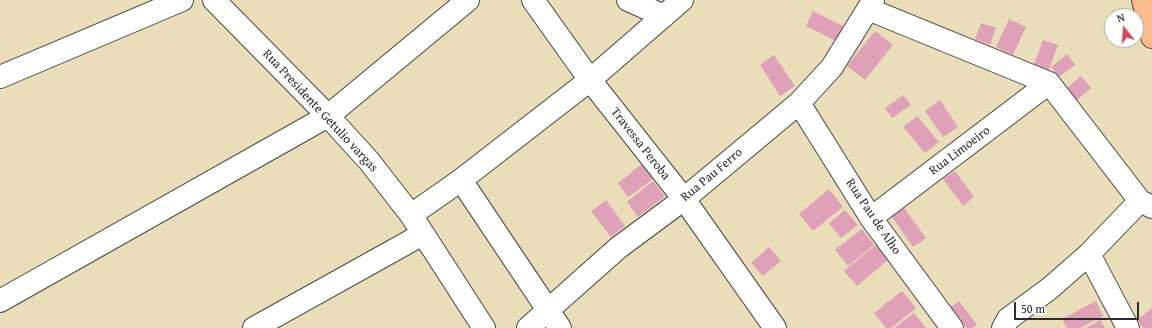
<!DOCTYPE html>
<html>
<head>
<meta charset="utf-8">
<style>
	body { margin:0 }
	#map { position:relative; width:1152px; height:328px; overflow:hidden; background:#eaddba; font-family:"Gentium Book Plus",serif }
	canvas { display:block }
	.north { position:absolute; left:1104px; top:8px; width:40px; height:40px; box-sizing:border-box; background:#fff; border:1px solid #aaa; border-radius:50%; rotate:343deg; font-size:11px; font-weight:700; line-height:16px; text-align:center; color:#2b2b2b }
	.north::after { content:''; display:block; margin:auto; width:14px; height:18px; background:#d1495b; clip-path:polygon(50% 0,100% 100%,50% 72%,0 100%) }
	.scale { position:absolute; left:1014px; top:302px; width:125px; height:18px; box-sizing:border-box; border:2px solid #2b2b2b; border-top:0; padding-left:5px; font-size:12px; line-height:14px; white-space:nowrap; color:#2b2b2b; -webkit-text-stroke:3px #fff; paint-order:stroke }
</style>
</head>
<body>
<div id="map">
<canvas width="1152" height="328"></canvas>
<div class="north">N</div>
<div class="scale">50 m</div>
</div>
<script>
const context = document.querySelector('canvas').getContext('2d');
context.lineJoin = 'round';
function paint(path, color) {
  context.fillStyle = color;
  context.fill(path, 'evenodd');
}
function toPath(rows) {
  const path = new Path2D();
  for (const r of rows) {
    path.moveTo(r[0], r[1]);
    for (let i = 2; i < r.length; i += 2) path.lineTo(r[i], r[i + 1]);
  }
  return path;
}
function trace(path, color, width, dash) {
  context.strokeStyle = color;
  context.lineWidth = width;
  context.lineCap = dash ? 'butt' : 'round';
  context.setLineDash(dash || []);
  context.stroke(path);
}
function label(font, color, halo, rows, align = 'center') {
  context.font = font + ' "Gentium Book Plus",serif';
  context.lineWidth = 4;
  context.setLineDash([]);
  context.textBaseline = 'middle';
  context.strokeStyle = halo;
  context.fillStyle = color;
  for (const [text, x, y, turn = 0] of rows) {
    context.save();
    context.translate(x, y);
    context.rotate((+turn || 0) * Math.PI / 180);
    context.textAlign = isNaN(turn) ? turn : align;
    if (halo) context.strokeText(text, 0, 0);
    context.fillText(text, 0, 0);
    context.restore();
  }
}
paint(toPath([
	[813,11,845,27,838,42,806,26],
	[1009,19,1026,27,1013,55,996,47],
	[981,23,996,28,990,45,975,39],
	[875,31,893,45,865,80,847,66],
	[1043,40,1058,45,1047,75,1032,69],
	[1067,54,1075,65,1059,77,1051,67],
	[774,55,795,86,780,96,760,65],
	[1081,76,1091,88,1076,101,1066,89],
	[903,95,911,105,892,118,885,108],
	[940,100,958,127,943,137,925,111],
	[917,116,939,142,925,153,903,127],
	[642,164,653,179,628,197,618,183],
	[955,171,974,197,963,206,943,179],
	[653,181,665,196,638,217,627,202],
	[829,189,843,207,813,231,799,214],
	[606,200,625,226,611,237,591,211],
	[902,205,926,238,913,247,890,214],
	[845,210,858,225,841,238,829,223],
	[862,229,874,245,848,266,835,250],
	[878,243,890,258,857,286,844,271],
	[769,247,781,261,763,276,751,263],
	[902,291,916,308,891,328,886,328,874,313],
	[959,301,977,325,973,328,966,328,951,307],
	[1096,301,1103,316,1080,328,1067,328,1062,319],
	[1152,308,1152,328,1143,328,1137,320],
	[914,313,926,328,894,328],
	[1100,320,1105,328,1086,328]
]), '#dfa1b7');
const minor = toPath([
	[214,0,328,116,369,161,411,215,484,328],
	[533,0,590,80,684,199,775,328],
	[628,0,664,16],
	[868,9,1049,83,1140,201,1152,207],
	[0,77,182,0],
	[799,103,871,218,952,328],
	[461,180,560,328],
	[411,215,461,180,590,80,682,0],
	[871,218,1049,83],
	[1089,254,1128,328],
	[0,301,328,116,468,0],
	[254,328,423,234],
	[528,328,618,248,684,199,799,103,832,67,868,9,873,0],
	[1003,328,1008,319,1049,289,1089,254,1140,201]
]);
const major = toPath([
	[1143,0,1152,37]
]);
trace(minor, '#484640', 24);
trace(major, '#484640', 24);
trace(minor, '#fff', 22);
trace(major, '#fbbb8d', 22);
label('13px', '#2b2b2b', '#fff', [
	["Rua Presidente Getulio vargas",320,111,47],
	["Travessa Peroba",640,144,52],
	["Rua Limoeiro",960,151,-37],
	["Rua Pau Ferro",712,175,-40],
	["Rua Pau de Alho",873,217,56]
]);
</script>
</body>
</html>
